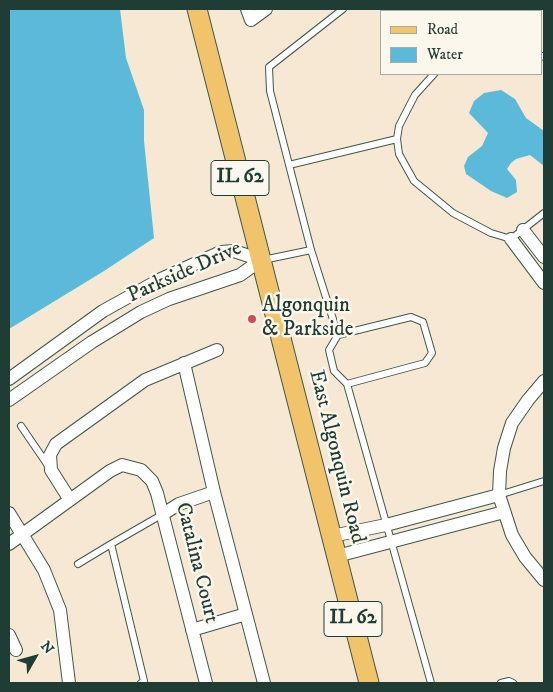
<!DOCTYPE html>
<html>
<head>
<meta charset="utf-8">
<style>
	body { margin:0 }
	#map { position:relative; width:553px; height:692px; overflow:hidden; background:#f6e8d2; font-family:"IM FELL DW Pica",serif }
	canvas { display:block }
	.frame { position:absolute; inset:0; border:10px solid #1f3d34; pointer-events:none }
	.legend { position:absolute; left:380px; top:10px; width:162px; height:65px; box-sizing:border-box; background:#fbf7ec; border:1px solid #a3ada2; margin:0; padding:6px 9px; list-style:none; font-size:15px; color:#1f3d34 }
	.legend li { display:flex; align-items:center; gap:10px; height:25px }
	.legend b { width:25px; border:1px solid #a3ada2 }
	.north { position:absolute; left:10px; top:632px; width:50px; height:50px; -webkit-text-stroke:4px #fbf7ec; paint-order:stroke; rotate:52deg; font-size:14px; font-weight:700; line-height:20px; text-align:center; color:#1f3d34 }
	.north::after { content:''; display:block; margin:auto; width:18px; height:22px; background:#1f3d34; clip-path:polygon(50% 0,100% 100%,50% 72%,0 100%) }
</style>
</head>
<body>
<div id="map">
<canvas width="553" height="692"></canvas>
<div class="frame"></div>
<ul class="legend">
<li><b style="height:6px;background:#f1c36a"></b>Road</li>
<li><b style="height:14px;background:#5bbada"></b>Water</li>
</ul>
<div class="north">N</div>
</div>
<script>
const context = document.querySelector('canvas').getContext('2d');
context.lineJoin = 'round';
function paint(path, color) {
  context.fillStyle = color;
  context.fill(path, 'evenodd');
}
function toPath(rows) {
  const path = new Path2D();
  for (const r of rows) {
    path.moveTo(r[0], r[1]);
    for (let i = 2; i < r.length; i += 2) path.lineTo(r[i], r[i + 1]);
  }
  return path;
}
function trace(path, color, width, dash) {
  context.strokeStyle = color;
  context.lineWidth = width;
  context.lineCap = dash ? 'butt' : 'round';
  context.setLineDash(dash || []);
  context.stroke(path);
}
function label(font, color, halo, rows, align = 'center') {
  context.font = font + ' "IM FELL DW Pica",serif';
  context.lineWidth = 5;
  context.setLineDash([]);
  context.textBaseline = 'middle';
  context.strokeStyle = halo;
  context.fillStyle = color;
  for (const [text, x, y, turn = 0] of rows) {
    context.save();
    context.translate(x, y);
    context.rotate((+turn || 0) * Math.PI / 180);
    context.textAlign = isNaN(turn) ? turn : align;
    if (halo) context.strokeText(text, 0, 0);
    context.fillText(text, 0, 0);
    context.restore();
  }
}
paint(toPath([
	[9,9,120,9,126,58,144,110,144,141,154,238,104,271,9,329],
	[501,90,515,99,526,118,544,131,544,166,530,155,516,159,511,163,507,169,516,180,517,192,507,198,491,191,466,174,464,166,468,157,482,146,488,133,469,113,474,101,484,93]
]), '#5bbada');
const service = toPath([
	[343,9,269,67,270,91,311,250,338,335,329,350,334,371,347,384,431,683],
	[542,56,544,57],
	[434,74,415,95,399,126,397,139,399,154,414,181,453,213,491,233,511,239,544,213],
	[289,165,397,139],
	[263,260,311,250],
	[338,335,411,317,423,322,432,353,425,363,347,384],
	[21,426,49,467],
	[499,495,544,481],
	[78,564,111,544],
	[141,683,144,681,111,544,163,514],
	[501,683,509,681,513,683]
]);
const minor = toPath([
	[247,9,251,20,266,9],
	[523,230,544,257],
	[511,239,544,283],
	[184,363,214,492,264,683],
	[9,379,103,311,159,280,221,252,234,251,261,260],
	[544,381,528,400,512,423,504,448,500,471,499,495,512,535,525,557,544,580],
	[9,400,92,342,141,312,169,299,240,275,261,260],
	[70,500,51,470,50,455,56,444,145,380,217,350],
	[9,513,44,570,60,610,69,683],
	[163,514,179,504,214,492],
	[332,536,386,525,499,495],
	[9,544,110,471,122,465,141,470,152,481,157,493,206,683],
	[337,556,504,512],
	[192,630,246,614],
	[9,635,16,650]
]);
const primary = toPath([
	[197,9,369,683]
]);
trace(service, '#3f574c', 8);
trace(minor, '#3f574c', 14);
trace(primary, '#3f574c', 21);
trace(service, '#fff', 6);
trace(minor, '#fff', 12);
trace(primary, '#f1c36a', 19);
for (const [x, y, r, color] of [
	[252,319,5,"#d1495b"]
]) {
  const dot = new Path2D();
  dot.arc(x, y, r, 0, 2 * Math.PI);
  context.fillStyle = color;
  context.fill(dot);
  trace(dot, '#fbf7ec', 2);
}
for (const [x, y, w] of [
	[240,178,58],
	[353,619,58]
]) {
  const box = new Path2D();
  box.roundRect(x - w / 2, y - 17.5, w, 35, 4);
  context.fillStyle = '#fbf7ec';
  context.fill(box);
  trace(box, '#1f3d34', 1);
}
label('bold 20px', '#1f3d34', null, [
	["IL 62",240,178],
	["IL 62",353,619]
]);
label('21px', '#1f3d34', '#fbf7ec', [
	["Parkside Drive",185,273,-24],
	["East Algonquin Road",336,457,76],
	["Catalina Court",196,563,76]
]);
label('21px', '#1f3d34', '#fbf7ec', [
	["Algonquin",262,307],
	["& Parkside",262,331]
], 'left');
</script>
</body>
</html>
